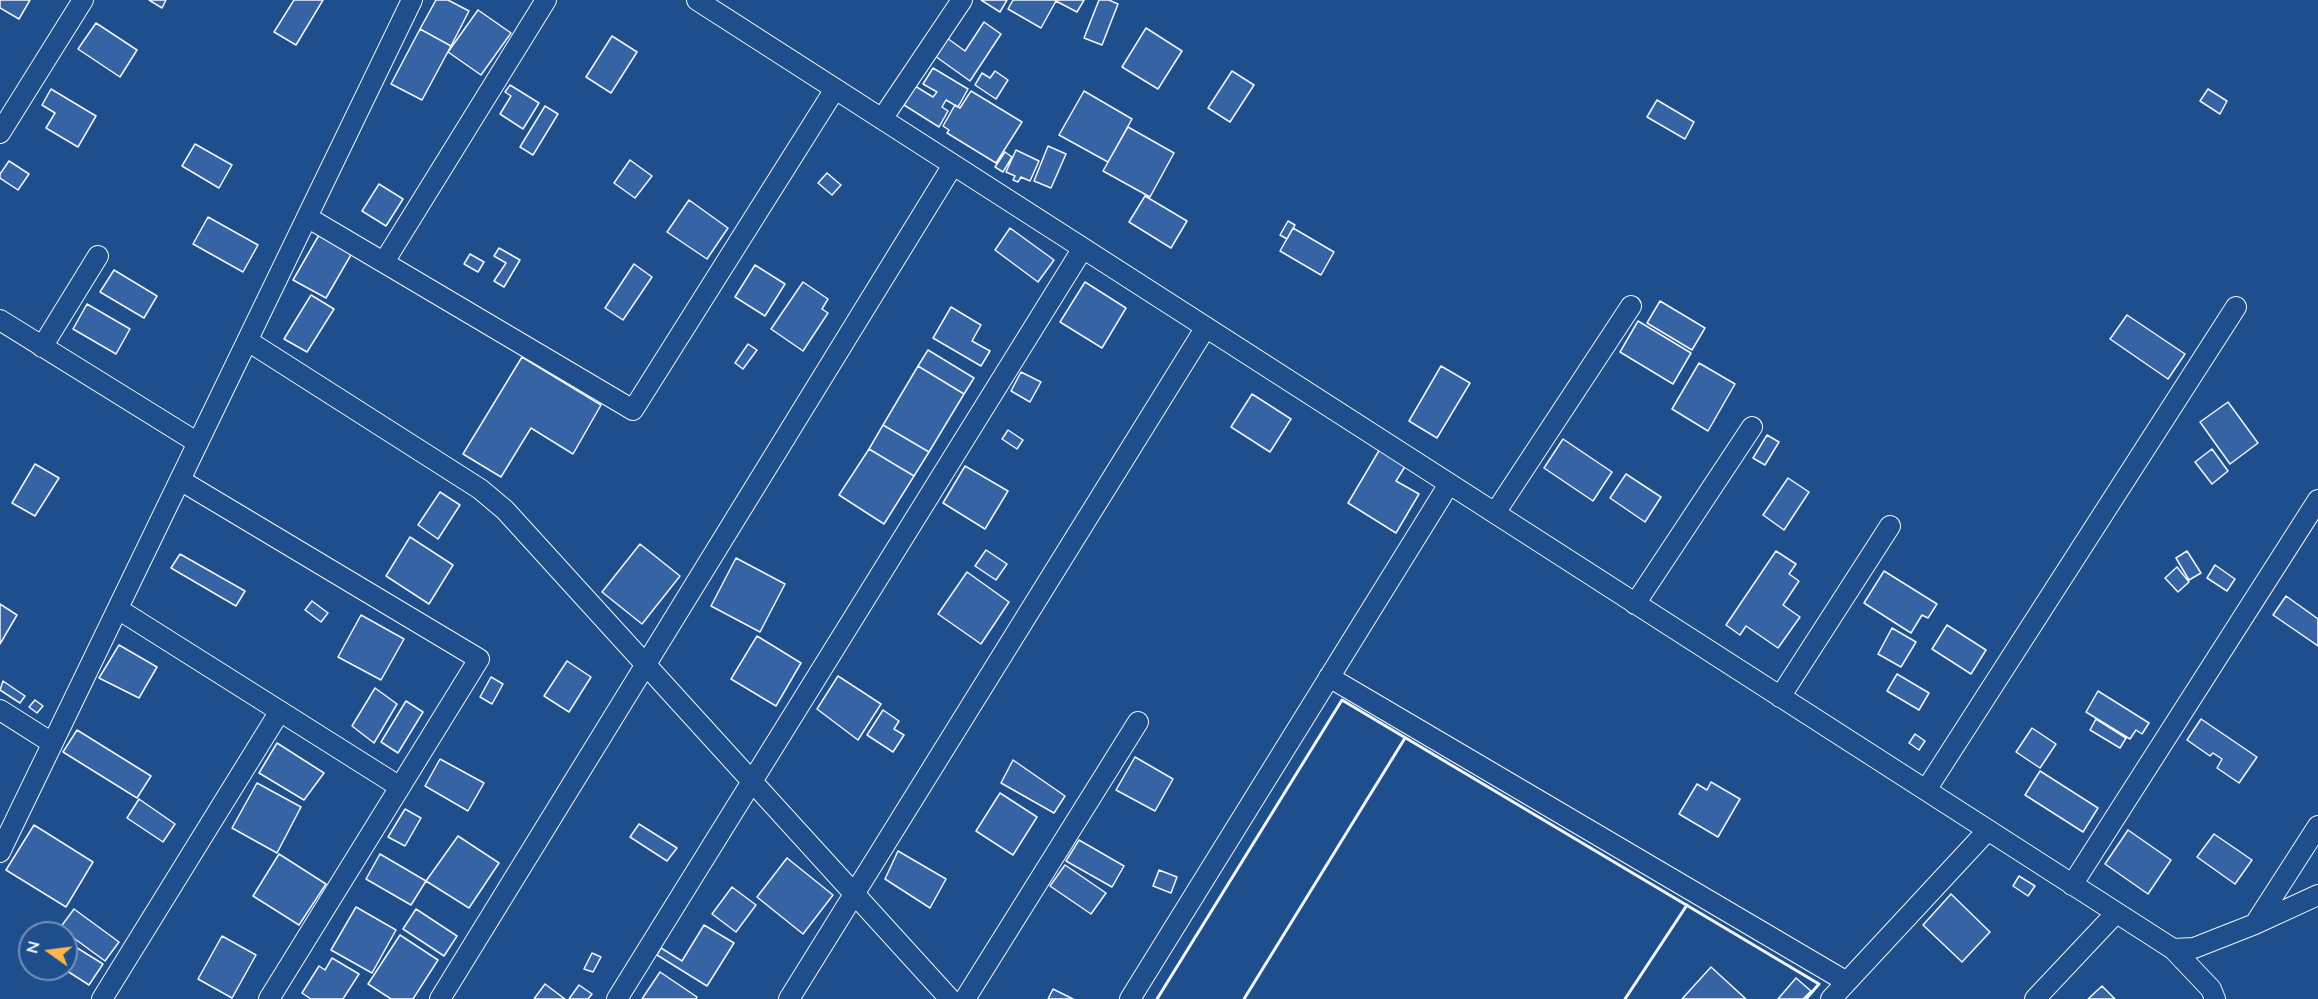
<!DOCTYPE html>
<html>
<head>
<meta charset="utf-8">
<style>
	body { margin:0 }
	#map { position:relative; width:2318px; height:999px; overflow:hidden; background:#1f4e8c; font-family:Mulish,sans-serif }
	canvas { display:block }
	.north { position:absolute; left:18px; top:921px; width:60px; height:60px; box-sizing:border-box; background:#1f4e8c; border:2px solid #7391ba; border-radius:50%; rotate:284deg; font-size:16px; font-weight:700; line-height:24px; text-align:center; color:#f2f6ff }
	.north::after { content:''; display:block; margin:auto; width:21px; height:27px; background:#ffb74d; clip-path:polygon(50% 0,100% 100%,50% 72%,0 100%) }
</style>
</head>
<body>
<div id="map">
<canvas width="2318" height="999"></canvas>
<div class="north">N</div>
</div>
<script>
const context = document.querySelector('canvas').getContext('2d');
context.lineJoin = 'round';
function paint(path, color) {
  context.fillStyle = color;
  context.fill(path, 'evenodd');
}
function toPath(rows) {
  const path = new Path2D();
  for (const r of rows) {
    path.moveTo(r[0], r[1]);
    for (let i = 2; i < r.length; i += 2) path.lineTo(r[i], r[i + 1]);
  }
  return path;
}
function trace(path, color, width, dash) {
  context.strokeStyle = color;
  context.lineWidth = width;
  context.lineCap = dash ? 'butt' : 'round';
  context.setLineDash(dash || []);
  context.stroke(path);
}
const building = toPath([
	[0,0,30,0,19,19,0,8,0,0],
	[149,0,166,0,162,8,149,0],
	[294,0,323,0,296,45,274,32,294,0],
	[436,0,448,0,469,11,451,46,420,29,436,0],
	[981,0,1007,0,1000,12,981,0],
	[1013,0,1084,0,1077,12,1056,1,1041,28,1008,9,1013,0],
	[1099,0,1109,0,1118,4,1102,45,1084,38,1099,0],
	[478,10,511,33,481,75,448,52,478,10],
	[984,22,1001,34,970,81,935,56,947,38,965,51,984,22],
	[96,23,137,50,120,77,78,49,96,23],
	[1146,28,1182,51,1158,89,1122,67,1146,28],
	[420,29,451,46,422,100,391,84,420,29],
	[612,36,637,52,611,93,586,77,612,36],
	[933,68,968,89,958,107,946,100,942,107,948,111,939,127,904,105,915,86,933,97,937,92,923,84,933,68],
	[995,71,1008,80,996,99,975,85,982,73,990,78,995,71],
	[1232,71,1254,85,1230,122,1208,108,1232,71],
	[510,85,539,103,523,129,500,114,511,96,505,92,510,85],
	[51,89,96,116,78,147,46,128,55,113,42,105,51,89],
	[2208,89,2227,101,2220,114,2200,101,2208,89],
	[971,91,1022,122,996,163,947,133,949,130,943,126,955,105,960,108,971,91],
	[1084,91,1132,119,1108,162,1059,135,1084,91],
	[1657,100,1694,122,1685,139,1647,117,1657,100],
	[545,106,558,114,533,155,520,147,545,106],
	[1128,127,1174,153,1150,197,1103,171,1128,127],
	[195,144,232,165,219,188,182,166,195,144],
	[1048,146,1066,154,1051,188,1034,181,1048,146],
	[1016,150,1039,161,1030,181,1021,177,1018,182,1013,180,1015,176,1006,172,1016,150],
	[1005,152,1012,157,1003,172,995,167,1005,152],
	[630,160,652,176,635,198,614,183,630,160],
	[9,161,29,174,18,190,0,178,0,174,9,161],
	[827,173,841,185,832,195,818,183,827,173],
	[379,184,403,199,386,226,362,211,379,184],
	[1145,196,1187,221,1171,248,1129,222,1145,196],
	[689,200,728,228,707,259,667,232,689,200],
	[208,217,258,245,243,272,193,244,208,217],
	[1288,221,1295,225,1287,239,1280,235,1288,221],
	[1010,228,1054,260,1038,282,995,250,1010,228],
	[1293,228,1334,252,1321,275,1280,251,1293,228],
	[319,235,352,253,326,298,293,280,319,235],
	[499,248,520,260,504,287,494,281,506,263,494,256,499,248],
	[470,254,484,262,478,272,464,264,470,254],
	[634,264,652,277,623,320,605,308,634,264],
	[755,265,785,284,765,316,735,297,755,265],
	[114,270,157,296,144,318,100,292,114,270],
	[803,282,828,299,822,309,828,313,803,351,771,329,803,282],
	[1085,282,1126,308,1102,348,1060,322,1085,282],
	[311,295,334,309,307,352,284,339,311,295],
	[1660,301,1705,328,1692,350,1647,323,1660,301],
	[87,304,130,329,116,354,73,329,87,304],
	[951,307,981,325,972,341,990,351,981,366,933,338,951,307],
	[2127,315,2185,354,2168,379,2110,339,2127,315],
	[1638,321,1691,353,1673,384,1620,352,1638,321],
	[748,344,757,350,743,369,735,363,748,344],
	[928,350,974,378,964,394,918,366,928,350],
	[522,357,601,405,573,454,531,428,501,477,463,454,522,357],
	[1699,363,1735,384,1708,431,1672,409,1699,363],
	[918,366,964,394,929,452,883,425,918,366],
	[1441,366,1470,383,1437,438,1409,421,1441,366],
	[1021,372,1041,382,1030,402,1011,391,1021,372],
	[1252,394,1291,419,1270,452,1231,427,1252,394],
	[2228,402,2258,443,2230,464,2200,422,2228,402],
	[883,425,929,452,914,476,869,449,883,425],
	[1008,430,1023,440,1017,449,1002,439,1008,430],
	[1767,435,1779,442,1765,465,1753,458,1767,435],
	[1563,439,1612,472,1593,501,1544,468,1563,439],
	[869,449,914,476,884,524,839,495,869,449],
	[1380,449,1406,465,1396,481,1419,494,1396,533,1348,503,1380,449],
	[2212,449,2228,471,2212,484,2195,462,2212,449],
	[35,464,59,478,35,516,12,503,35,464],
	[965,466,1008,491,985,529,943,503,965,466],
	[1626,474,1661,497,1645,522,1610,498,1626,474],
	[1788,478,1809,492,1784,530,1763,515,1788,478],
	[440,492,460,505,438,539,418,525,440,492],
	[410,537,453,565,429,604,386,576,410,537],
	[640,544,680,576,642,624,602,592,640,544],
	[986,550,1007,564,996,580,975,566,986,550],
	[1776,551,1796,564,1789,574,1799,581,1783,605,1800,617,1778,648,1746,626,1740,635,1726,625,1776,551],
	[2187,551,2201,573,2189,580,2176,558,2187,551],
	[180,554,245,591,236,606,171,568,180,554],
	[736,558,785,584,760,632,711,606,736,558],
	[2215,565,2235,579,2227,591,2207,578,2215,565],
	[2177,567,2189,582,2178,592,2165,578,2177,567],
	[1884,571,1937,604,1928,618,1922,615,1911,633,1864,603,1884,571],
	[967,572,1009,602,981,644,938,614,967,572],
	[2286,596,2318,619,2318,646,2273,615,2286,596],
	[312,601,328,613,321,622,305,610,312,601],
	[0,604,17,615,0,644,0,604],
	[361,615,404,639,381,680,338,657,361,615],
	[1947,625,1986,650,1971,674,1932,649,1947,625],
	[1892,628,1916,642,1901,667,1878,654,1892,628],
	[757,636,801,663,776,706,731,679,757,636],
	[119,645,157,667,139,698,99,678,119,645],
	[567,661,591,677,569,712,544,696,567,661],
	[1897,674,1929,693,1919,710,1887,691,1897,674],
	[838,676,881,704,858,740,817,709,838,676],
	[491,677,503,684,492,704,480,697,491,677],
	[3,681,25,696,20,703,0,690,3,681],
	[375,688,397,704,374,743,352,726,375,688],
	[2098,691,2149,723,2142,734,2136,730,2130,739,2086,712,2098,691],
	[35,700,43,706,37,713,29,707,35,700],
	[406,701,423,712,398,753,381,742,406,701],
	[883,710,899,721,894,729,904,735,893,752,867,735,883,710],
	[2096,719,2126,738,2120,748,2090,730,2096,719],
	[2201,719,2257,757,2239,783,2217,768,2222,759,2213,753,2210,756,2187,740,2201,719],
	[2032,728,2056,744,2040,768,2016,752,2032,728],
	[77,730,151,776,137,798,63,752,77,730],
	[1915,734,1925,741,1919,750,1909,743,1915,734],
	[277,743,324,773,304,800,259,773,277,743],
	[1135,757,1173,779,1155,811,1116,790,1135,757],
	[440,759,484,783,468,811,425,786,440,759],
	[1013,760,1065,796,1054,813,1001,783,1013,760],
	[2040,771,2098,808,2083,832,2025,795,2040,771],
	[1711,782,1740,799,1718,837,1679,814,1697,784,1707,790,1711,782],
	[257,783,301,807,277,853,232,828,257,783],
	[1000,793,1037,817,1013,855,976,831,1000,793],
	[139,799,175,824,163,842,127,818,139,799],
	[405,809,421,818,405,846,388,837,405,809],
	[639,824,677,848,667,861,630,837,639,824],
	[34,825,93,862,66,907,6,870,34,825],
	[2128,830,2171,860,2148,894,2105,864,2128,830],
	[2214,834,2252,860,2235,884,2197,857,2214,834],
	[458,836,499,863,469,908,426,881,458,836],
	[1079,840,1124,866,1112,887,1066,861,1079,840],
	[898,851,946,879,930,908,885,879,898,851],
	[279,854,326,884,299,925,253,896,279,854],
	[380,854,426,881,411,905,366,879,380,854],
	[787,858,833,895,803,934,757,897,787,858],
	[1065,865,1106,893,1091,914,1050,886,1065,865],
	[1159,870,1177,877,1171,893,1153,886,1159,870],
	[2019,876,2035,886,2028,896,2013,886,2019,876],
	[732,887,756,905,736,932,712,914,732,887],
	[1951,894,1990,932,1962,962,1923,925,1951,894],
	[356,907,396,930,372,973,331,950,356,907],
	[74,909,119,942,105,961,60,928,74,909],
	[416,909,457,936,444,956,403,929,416,909],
	[704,925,734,943,707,986,657,955,661,948,682,961,704,925],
	[400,935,438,960,413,999,391,999,368,984,400,935],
	[222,936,256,955,232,998,198,979,222,936],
	[66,941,103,964,89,985,64,969,66,969,66,941],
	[592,953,601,957,593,972,584,969,592,953],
	[332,958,359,974,343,999,311,999,302,993,319,966,325,970,332,958],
	[1711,967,1746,999,1682,999,1711,967],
	[660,972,697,997,696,999,642,999,660,972],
	[1796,978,1811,991,1803,999,1778,999,1796,978],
	[545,984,565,999,534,999,545,984],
	[579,985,592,994,588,999,569,999,579,985],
	[2102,986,2115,999,2088,999,2102,986],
	[1053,989,1073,999,1048,999,1053,989]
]);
paint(building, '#3563a3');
trace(building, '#f2f6ff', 1.5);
const minor = toPath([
	[697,0,2173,949,2211,989,2215,999],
	[882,119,962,0],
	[0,133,83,0],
	[307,217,633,410,835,89],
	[384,262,546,0],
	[0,320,198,443],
	[248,341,480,489,505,510,950,999],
	[42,347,98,256],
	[180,480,479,659,269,999],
	[1495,513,1631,306],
	[1635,604,1752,427],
	[118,609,400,787],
	[1329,677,1847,982],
	[1780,697,1890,526],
	[0,710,52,743],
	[1926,790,2236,307],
	[0,852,412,0],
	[2072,885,2318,500],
	[2255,924,2318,826],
	[2173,949,2194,948,2255,924,2318,895],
	[102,999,280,711],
	[440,999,953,165],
	[617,999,1083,248],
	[789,999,1206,327],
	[965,999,1138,722],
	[1130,999,1449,484],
	[1831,999,1988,830],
	[2035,999,2116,913]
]);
trace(minor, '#f2f6ff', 22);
trace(minor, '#1f4e8c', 20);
trace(toPath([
	[1157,999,1342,700,1819,984,1806,999],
	[1244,999,1405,738],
	[1625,999,1687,905]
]), '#f2f6ff', 3);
</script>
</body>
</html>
